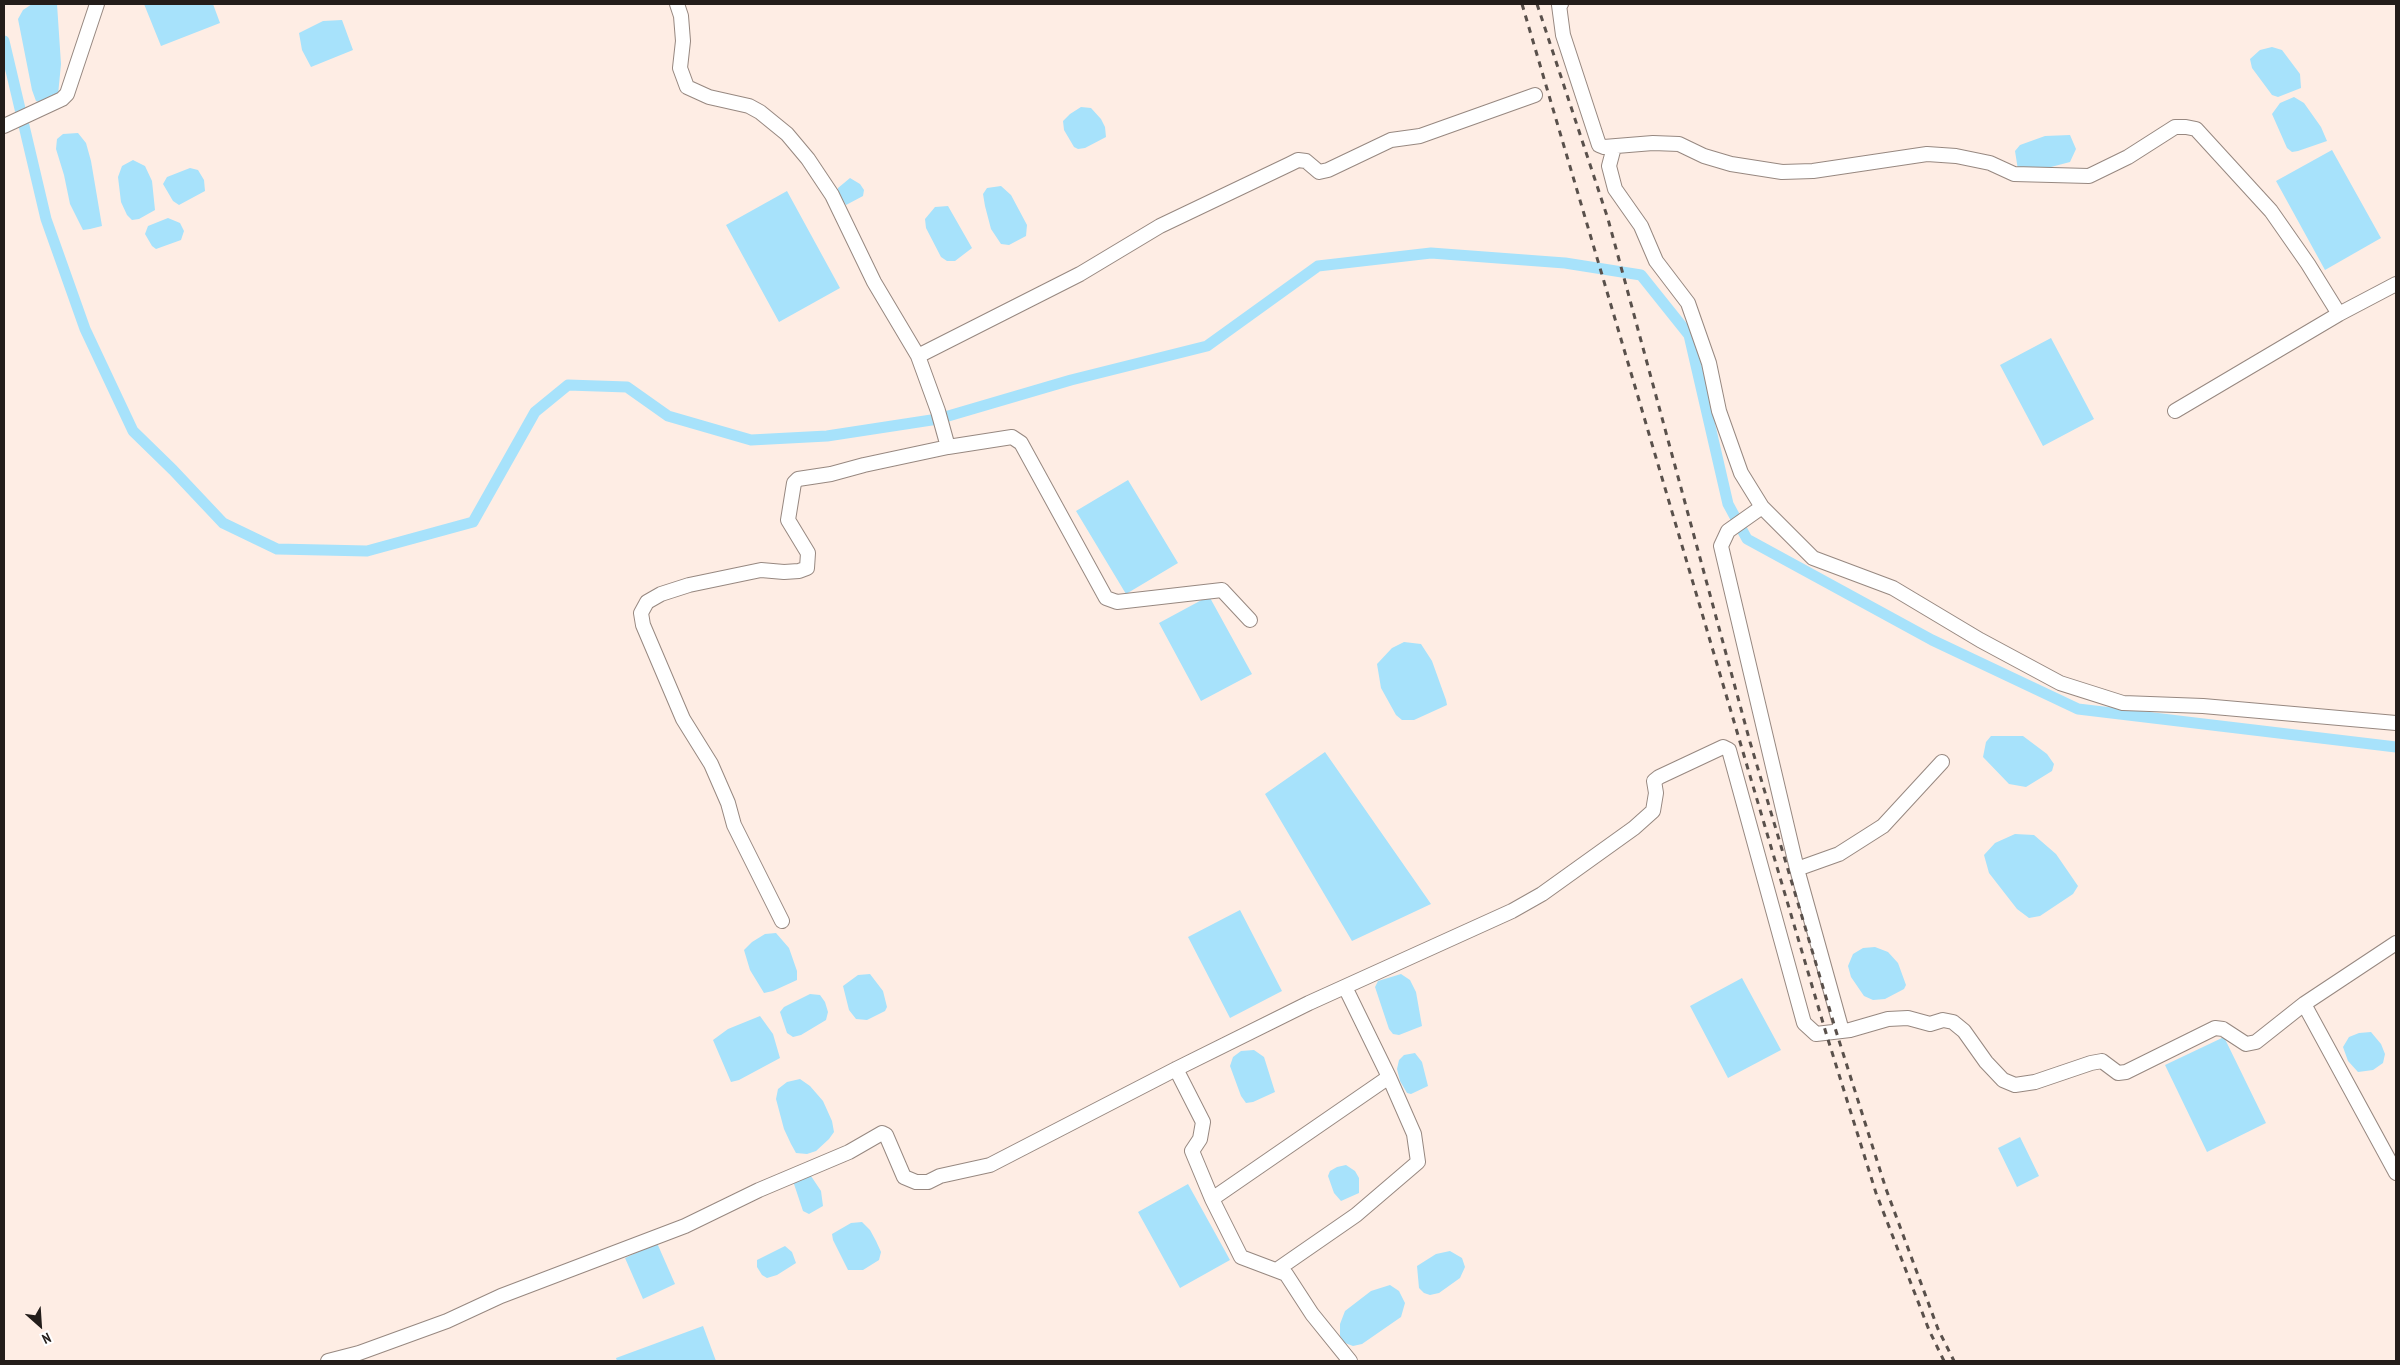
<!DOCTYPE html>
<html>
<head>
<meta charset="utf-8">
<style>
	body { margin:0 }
	#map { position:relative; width:2400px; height:1365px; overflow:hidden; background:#feede4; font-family:"PT Sans Narrow",sans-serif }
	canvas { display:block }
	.frame { position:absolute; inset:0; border:5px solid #231d1a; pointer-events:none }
	.north { position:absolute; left:15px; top:1300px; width:50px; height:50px; -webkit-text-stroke:4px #fefefe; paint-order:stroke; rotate:154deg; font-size:14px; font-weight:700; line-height:20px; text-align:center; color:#231d1a }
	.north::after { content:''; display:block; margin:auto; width:18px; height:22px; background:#231d1a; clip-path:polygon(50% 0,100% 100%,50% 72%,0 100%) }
</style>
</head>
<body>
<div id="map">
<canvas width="2400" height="1365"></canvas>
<div class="frame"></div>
<div class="north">N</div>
</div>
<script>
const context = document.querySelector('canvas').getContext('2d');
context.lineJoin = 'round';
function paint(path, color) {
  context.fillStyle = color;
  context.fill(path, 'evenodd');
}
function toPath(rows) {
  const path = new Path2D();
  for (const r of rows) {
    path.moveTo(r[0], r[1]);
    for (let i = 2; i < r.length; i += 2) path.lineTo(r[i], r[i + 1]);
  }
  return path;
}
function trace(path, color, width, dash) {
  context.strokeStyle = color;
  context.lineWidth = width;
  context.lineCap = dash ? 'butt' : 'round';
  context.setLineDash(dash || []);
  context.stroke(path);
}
paint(toPath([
	[32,4,57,4,61,64,58,95,44,104,36,101,32,90,18,19,23,10],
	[144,4,213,4,220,23,161,46],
	[342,20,353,50,311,67,302,50,299,33,323,21],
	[2272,47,2282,50,2300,74,2301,88,2278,97,2272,95,2252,68,2250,59,2260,50],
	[2294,97,2304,103,2321,127,2327,141,2298,151,2292,152,2287,148,2272,114,2280,103],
	[1081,107,1091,108,1101,119,1105,127,1106,137,1085,148,1078,149,1074,147,1064,130,1063,121,1070,114],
	[78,133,86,143,91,161,102,226,90,229,83,230,70,204,64,175,56,149,57,139,63,134],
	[2070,135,2076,149,2070,162,2032,172,2018,170,2015,151,2020,145,2045,136],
	[2332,150,2381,238,2325,270,2276,181],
	[133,160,145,166,152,181,155,210,139,219,132,220,127,215,121,202,118,177,122,166],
	[190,168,198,170,204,180,205,191,179,205,173,201,163,184,167,177],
	[850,178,860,184,864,190,863,196,846,205,838,193,838,188],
	[1001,186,1011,195,1027,225,1026,236,1009,245,1001,244,991,229,985,206,983,194,987,188],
	[787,191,840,288,779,322,726,225],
	[948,206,972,248,955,261,947,261,941,257,926,228,925,219,935,207],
	[168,218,180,223,184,231,181,240,156,249,152,246,145,234,148,226],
	[2051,338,2094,419,2043,446,2000,365],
	[1128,480,1178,563,1126,594,1076,511],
	[1209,596,1252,674,1201,701,1159,623],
	[1404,642,1421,644,1432,661,1446,700,1447,705,1414,720,1402,720,1396,715,1381,688,1377,664,1392,648],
	[1991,736,2023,736,2047,754,2054,764,2052,771,2026,787,2009,784,1983,757,1986,742],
	[1325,752,1431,904,1352,941,1265,794],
	[2015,834,2034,835,2056,854,2078,886,2073,894,2040,916,2029,918,2017,909,1989,873,1984,855,1995,843],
	[1240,910,1282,991,1230,1018,1188,937],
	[776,933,789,948,797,971,797,980,773,991,764,993,750,970,744,950,752,942,765,934],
	[1875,947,1888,952,1898,963,1906,985,1904,989,1885,999,1873,1000,1864,996,1851,977,1848,966,1853,954,1863,948],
	[870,974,883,991,887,1007,885,1011,867,1020,856,1019,849,1010,843,986,858,975],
	[1401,974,1410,980,1416,992,1422,1026,1399,1035,1393,1034,1389,1029,1375,987,1378,981],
	[1742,978,1781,1050,1728,1078,1690,1006],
	[810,994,820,995,825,1002,828,1012,826,1020,801,1035,793,1037,787,1033,780,1012,784,1007],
	[760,1016,773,1034,780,1058,739,1080,731,1082,713,1040,728,1029],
	[2371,1032,2381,1044,2385,1054,2383,1063,2373,1070,2358,1072,2348,1061,2343,1047,2349,1037,2359,1033],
	[2224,1037,2266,1123,2207,1152,2165,1065],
	[1254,1050,1264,1057,1275,1092,1253,1102,1246,1103,1241,1096,1230,1066,1233,1057,1241,1051],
	[1415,1053,1422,1062,1428,1086,1411,1094,1407,1093,1400,1081,1397,1069,1399,1060,1404,1055],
	[800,1079,810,1086,823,1101,832,1121,834,1132,829,1139,816,1151,807,1154,796,1153,791,1144,784,1129,776,1099,778,1089,787,1082],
	[2020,1137,2039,1176,2017,1187,1998,1148],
	[1346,1165,1355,1171,1359,1178,1359,1193,1341,1201,1334,1193,1328,1176,1330,1171,1337,1167],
	[811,1176,821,1191,823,1206,809,1214,803,1211,793,1181,799,1177],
	[1188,1184,1230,1260,1180,1288,1138,1212],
	[862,1222,870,1230,876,1241,881,1252,879,1260,863,1270,848,1270,833,1240,832,1234,851,1223],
	[657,1243,675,1284,643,1299,625,1258],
	[785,1246,792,1252,796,1263,777,1275,767,1278,762,1275,757,1267,757,1260],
	[1450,1251,1462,1258,1465,1267,1460,1278,1439,1293,1430,1295,1424,1293,1419,1288,1417,1266,1436,1254],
	[1390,1285,1399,1291,1405,1303,1401,1317,1362,1344,1353,1346,1345,1343,1340,1336,1340,1324,1345,1311,1371,1291],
	[703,1326,716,1361,617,1361,616,1358]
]), '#a7e2fb');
trace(toPath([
	[4,41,46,219,85,329,133,431,173,470,223,523,277,549,367,551,473,522,535,412,568,385,627,387,668,416,751,440,827,436,938,419,1071,380,1207,346,1318,266,1431,253,1565,263,1641,275,1689,335,1728,504,1747,539,1932,640,2078,709,2396,747]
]), '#a7e2fb', 11);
const minor = toPath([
	[677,4,681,16,683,41,680,68,687,87,709,97,749,106,760,112,787,134,808,159,832,195,874,282,918,356,1080,274,1160,226,1290,164,1298,160,1306,161,1319,172,1328,170,1391,140,1420,136,1535,95],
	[1561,4,1559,5,1563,35,1599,145,1604,147,1653,143,1679,144,1704,156,1731,164,1782,172,1813,171,1927,154,1956,156,1990,163,2014,174,2089,176,2128,157,2175,127,2186,127,2196,129,2271,211,2308,264,2339,314,2396,284],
	[4,126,62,99,67,94,97,4],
	[1614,147,1609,166,1615,189,1641,226,1656,261,1688,303,1709,363,1719,411,1741,473,1762,507,1813,558,1893,588,1980,640,2060,683,2123,703,2203,706,2396,723],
	[918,356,938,411,948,447,1012,437,1021,443,1106,598,1117,602,1222,590,1250,620],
	[2175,411,2339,314],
	[1762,507,1728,531,1721,546,1797,869],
	[782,921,734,825,728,803,711,764,683,719,643,625,641,613,647,602,661,594,689,585,761,570,784,572,799,571,807,568,808,553,788,520,794,483,798,479,831,474,864,465,948,447],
	[1345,987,1389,1077,1212,1199,1241,1257,1286,1274,1312,1314,1350,1361],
	[2304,1004,2396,1173],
	[1842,1031,1797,869,1839,854,1883,826,1942,762],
	[1176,1069,1203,1122,1200,1139,1192,1151,1212,1199],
	[1278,1269,1356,1215,1418,1162,1414,1134,1389,1077],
	[328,1361,359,1353,447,1321,501,1296,685,1226,759,1190,849,1152,882,1133,886,1135,904,1177,916,1182,928,1182,940,1176,990,1165,1176,1069,1309,1003,1512,911,1542,894,1634,828,1653,811,1656,793,1654,781,1659,777,1723,747,1729,750,1804,1023,1816,1034,1850,1030,1888,1019,1908,1018,1930,1024,1943,1020,1953,1022,1964,1031,1986,1062,2003,1080,2015,1085,2035,1082,2091,1063,2102,1061,2118,1073,2126,1072,2215,1028,2223,1029,2246,1044,2256,1042,2304,1004,2396,943]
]);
trace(minor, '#978880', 16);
trace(minor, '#fff', 14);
trace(toPath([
	[1522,4,1826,1033,1876,1193,1929,1330,1944,1361],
	[1537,4,1608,219,1750,742,1836,1031,1886,1189,1938,1329,1954,1361]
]), '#59504b', 3, [6, 6]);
</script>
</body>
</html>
